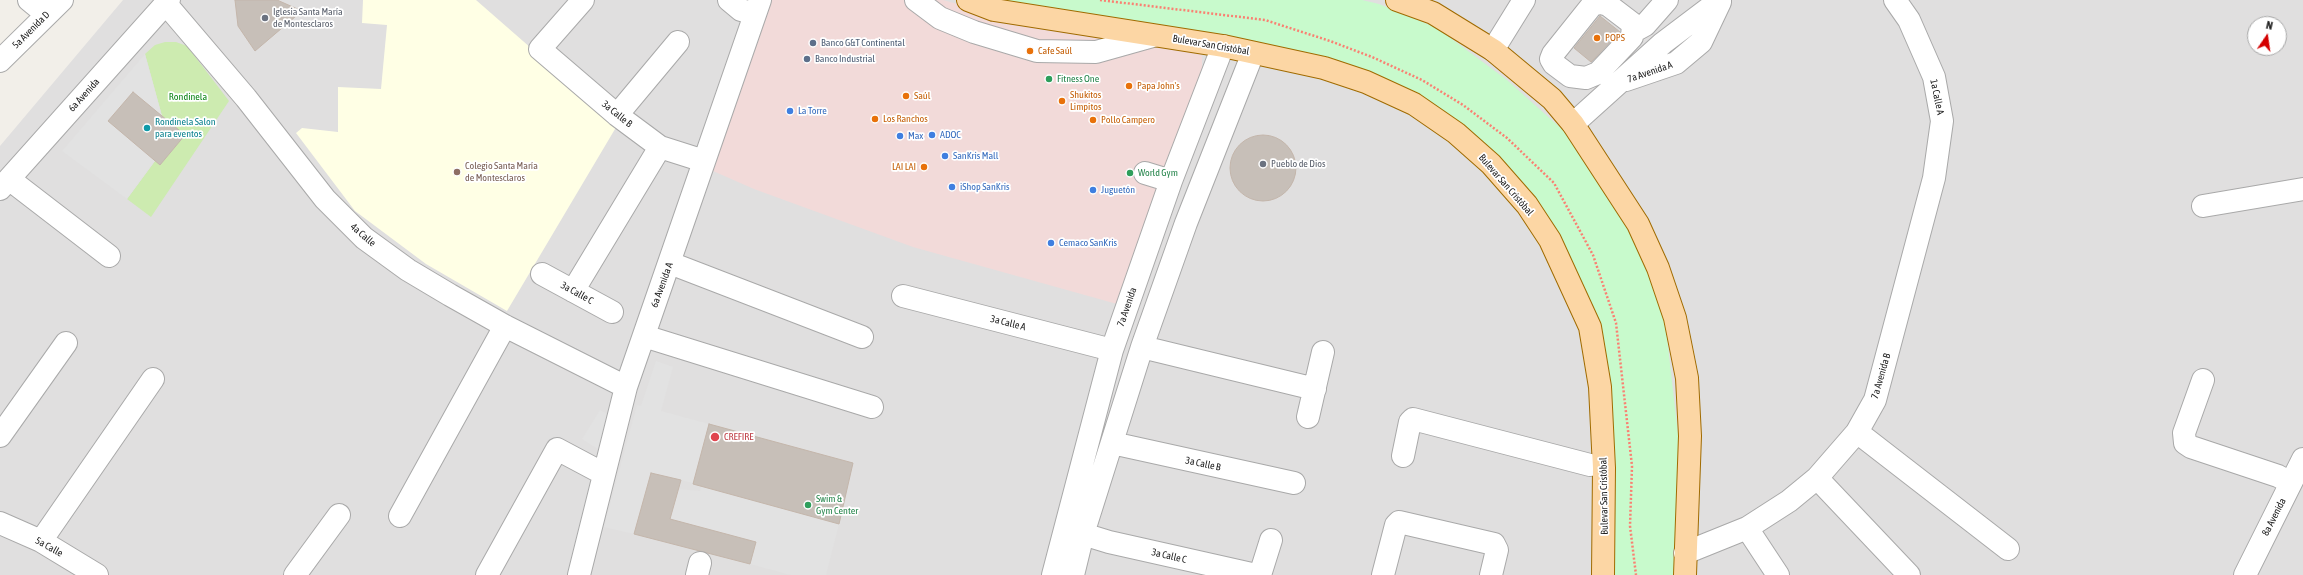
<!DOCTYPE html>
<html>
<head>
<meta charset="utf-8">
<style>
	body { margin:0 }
	#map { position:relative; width:2303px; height:575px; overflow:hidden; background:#f2efe9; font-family:"Asap Condensed",sans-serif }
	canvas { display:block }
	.north { position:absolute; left:2247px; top:16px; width:40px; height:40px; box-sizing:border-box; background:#fff; border:1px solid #a7a7a7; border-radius:50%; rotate:13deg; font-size:11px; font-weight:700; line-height:16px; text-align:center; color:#222 }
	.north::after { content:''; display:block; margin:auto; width:14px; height:18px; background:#d40000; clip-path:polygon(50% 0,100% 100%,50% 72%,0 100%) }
</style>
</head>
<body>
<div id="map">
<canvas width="2303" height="575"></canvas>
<div class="north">N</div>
</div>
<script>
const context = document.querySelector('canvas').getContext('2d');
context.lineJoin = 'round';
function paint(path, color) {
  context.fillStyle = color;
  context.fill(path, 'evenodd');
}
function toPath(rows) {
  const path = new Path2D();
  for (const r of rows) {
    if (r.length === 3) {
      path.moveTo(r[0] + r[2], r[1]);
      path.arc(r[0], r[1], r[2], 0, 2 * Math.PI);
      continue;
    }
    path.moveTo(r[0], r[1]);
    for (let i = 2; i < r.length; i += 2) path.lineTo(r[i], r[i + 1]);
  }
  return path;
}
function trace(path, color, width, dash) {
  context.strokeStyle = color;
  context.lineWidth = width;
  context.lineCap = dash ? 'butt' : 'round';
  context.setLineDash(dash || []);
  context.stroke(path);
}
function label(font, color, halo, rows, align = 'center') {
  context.font = font + ' "Asap Condensed",sans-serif';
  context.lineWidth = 3.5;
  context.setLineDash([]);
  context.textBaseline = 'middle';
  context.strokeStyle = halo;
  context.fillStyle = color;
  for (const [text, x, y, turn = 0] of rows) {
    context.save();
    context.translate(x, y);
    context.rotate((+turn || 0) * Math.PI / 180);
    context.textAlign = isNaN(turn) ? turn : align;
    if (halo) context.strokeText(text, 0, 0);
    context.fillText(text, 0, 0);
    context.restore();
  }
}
paint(toPath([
	[123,0,2303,0,2303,575,0,575,0,146],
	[2255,24,2279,24,2279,48,2255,48]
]), '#e0dfdf');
paint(toPath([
	[770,0,943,0,994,14,1193,49,1202,56,1202,73,1117,304,913,247,754,189,713,171]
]), '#f2dad9');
paint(toPath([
	[363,0,476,0,618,124,507,311,426,264,355,211,296,133,302,128,338,132,338,87,381,89,387,25,362,23]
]), '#ffffe5');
paint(toPath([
	[165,42,176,42,187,46,229,101,151,217,127,199,155,161,185,135,162,116,145,54,155,45]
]), '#cdebb0');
paint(toPath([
	[988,0,1362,0,1379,4,1437,28,1507,80,1574,140,1632,227,1665,320,1678,434,1679,575,1610,575,1609,406,1560,247,1426,103]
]), '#c8facc');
paint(toPath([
	[145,54,162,116,133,92,108,121,155,161,127,199,62,151],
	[656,361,673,367,661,411,709,424,693,483,651,473,634,534,604,527,637,405,641,406],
	[600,410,607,414,598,449,582,439],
	[701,486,839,524,826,575,791,575,750,564,755,542,670,519,678,489,700,491]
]), '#e2e2e2');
const building = toPath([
	[235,0,277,0,302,11,255,51,238,26,235,0],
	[1600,16,1620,32,1591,62,1574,48,1600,16],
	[133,92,185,135,160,165,108,121,133,92],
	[1263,168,33],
	[709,424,853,463,839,524,693,484,709,424],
	[651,473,681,480,670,519,756,542,750,564,634,534,651,473]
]);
paint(building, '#c7bfb8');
trace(building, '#c4b6ab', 1);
const minor = toPath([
	[29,0,46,14],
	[583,0,540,49,617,115,660,147,704,161],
	[729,0,741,10,755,14],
	[916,0,940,18,974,32,1037,51,1096,52,1153,36],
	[1601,3,1608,5,1633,24,1632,37,1598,73,1586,78,1570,76,1554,64,1551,59,1553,54,1593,4,1601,3],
	[166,4,246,98,325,199,364,238,408,270,450,295,505,326,626,387],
	[1634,31,1645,25,1667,0],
	[1493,50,1524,0],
	[0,61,62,0],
	[1626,80,1676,63,1701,42,1720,2],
	[617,115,678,42],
	[1573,124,1663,43,1720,0],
	[1145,173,1171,181],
	[9,179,109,256],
	[0,189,169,0],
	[2203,206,2303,189],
	[670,263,862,337],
	[542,274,612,312],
	[573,291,660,147],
	[903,296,1112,350],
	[644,336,872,407],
	[1142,347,1315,389],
	[2203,380,2184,433,2185,443,2191,447,2278,476,2291,483],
	[1308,417,1323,352],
	[1857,432,2008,549],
	[0,436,66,343],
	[1112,443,1294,483],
	[1403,456,1410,422,1413,419,1590,465],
	[1817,478,1909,575],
	[400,516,505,326],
	[0,523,41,541,97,575],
	[1747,528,1778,575],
	[1083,534,1109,542,1256,575],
	[41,541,153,379],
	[1685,553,1747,528,1789,501,1817,478,1857,432,1875,400,1934,178,1942,121,1934,77,1909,20,1895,0],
	[295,575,339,515],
	[487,575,557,449,604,474],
	[579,575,626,387,760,0],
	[697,575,700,563],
	[1053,575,1112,350,1171,181,1223,46],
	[1073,575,1083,534,1142,347,1186,223,1253,53],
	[1260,575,1271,540],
	[1383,575,1396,525,1399,522,1494,544,1497,550,1491,575],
	[2245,575,2303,459]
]);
const major = toPath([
	[968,0,994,10,1223,46,1324,68,1366,82,1414,104,1456,133,1491,164,1527,205,1550,240,1590,327,1600,387,1604,468,1603,575],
	[1397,0,1433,13,1493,50,1552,99,1573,124,1638,224,1658,268,1675,318,1687,378,1690,436,1685,575]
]);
trace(minor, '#a9a9a9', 24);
trace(major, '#a06b00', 24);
trace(toPath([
	[1100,0,1265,20,1330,41,1372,57,1422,80,1463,105,1507,138,1554,183,1593,255,1616,323,1632,466,1630,526,1636,575]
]), '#fa8072', 2.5, [2, 2]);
trace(minor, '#fff', 22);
trace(major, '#fcd6a4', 22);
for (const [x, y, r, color] of [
	[265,18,4,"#6b7280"],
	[1597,38,4,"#e8710a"],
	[813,43,4,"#5c6f8a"],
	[1030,51,4,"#e8710a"],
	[807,59,4,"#5c6f8a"],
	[1049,79,4,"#2e9e5b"],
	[1129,86,4,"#e8710a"],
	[906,96,4,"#e8710a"],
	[1062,101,4,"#e8710a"],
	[790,111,4,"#3f7fe0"],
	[875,119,4,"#e8710a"],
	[1093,120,4,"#e8710a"],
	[147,128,4,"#0f9aa8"],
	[932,135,4,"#3f7fe0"],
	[900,136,4,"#3f7fe0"],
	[945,156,4,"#3f7fe0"],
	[1263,164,4,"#6b7280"],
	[924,167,4,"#e8710a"],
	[457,172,4,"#8d6e63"],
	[1130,173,4,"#2e9e5b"],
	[952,187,4,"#3f7fe0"],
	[1093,190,4,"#3f7fe0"],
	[1051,243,4,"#3f7fe0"],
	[715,437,5,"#e0444e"],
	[808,505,4,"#2e9e5b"]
]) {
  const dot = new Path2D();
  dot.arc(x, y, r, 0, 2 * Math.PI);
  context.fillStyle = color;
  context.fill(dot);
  trace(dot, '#fff', 1.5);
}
label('10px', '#5b616d', '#fff', [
	["Iglesia Santa María",273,12],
	["de Montesclaros",273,24],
	["Pueblo de Dios",1271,164]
], 'left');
label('10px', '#222', '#fff', [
	["5a Avenida D",31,30,-45],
	["Bulevar San Cristóbal",1211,45,10],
	["7a Avenida A",1650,72,-19],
	["6a Avenida",84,95,-48],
	["1a Calle A",1937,97,78],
	["3a Calle B",617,114,39],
	["Bulevar San Cristóbal",1506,185,49],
	["4a Calle",363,235,41],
	["6a Avenida A",662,285,-70],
	["3a Calle C",577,293,29],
	["7a Avenida",1127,307,-71],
	["3a Calle A",1008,323,14],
	["7a Avenida B",1881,376,-74],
	["3a Calle B",1203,464,12],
	["Bulevar San Cristóbal",1604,496,-91],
	["8a Avenida",2274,517,-63],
	["5a Calle",49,547,29],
	["3a Calle C",1169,556,13]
]);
label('10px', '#c56008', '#fff', [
	["POPS",1605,38],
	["Cafe Saúl",1038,51],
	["Papa John's",1137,86],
	["Shukitos",1070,95],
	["Limpitos",1070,107],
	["Saúl",914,96],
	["Los Ranchos",883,119],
	["Pollo Campero",1101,120],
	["LAI LAI",916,167,"right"]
], 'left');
label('10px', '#4e5e75', '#fff', [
	["Banco G&T Continental",821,43],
	["Banco Industrial",815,59]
], 'left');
label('10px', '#27864d', '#fff', [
	["Fitness One",1057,79],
	["World Gym",1138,173],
	["Swim &",816,499],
	["Gym Center",816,511]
], 'left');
label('10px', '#0c8416', '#fff', [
	["Rondinela",188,97]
]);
label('10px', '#366cbe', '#fff', [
	["La Torre",798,111],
	["ADOC",940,135],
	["Max",908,136],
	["SanKris Mall",953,156],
	["iShop SanKris",960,187],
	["Juguetón",1101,190],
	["Cemaco SanKris",1059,243]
], 'left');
label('10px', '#0d838f', '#fff', [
	["Rondinela Salon",155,122],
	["para eventos",155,134]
], 'left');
label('10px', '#785e54', '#fff', [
	["Colegio Santa María",465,166],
	["de Montesclaros",465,178]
], 'left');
label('10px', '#be3a42', '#fff', [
	["CREFIRE",724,437]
], 'left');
</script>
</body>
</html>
